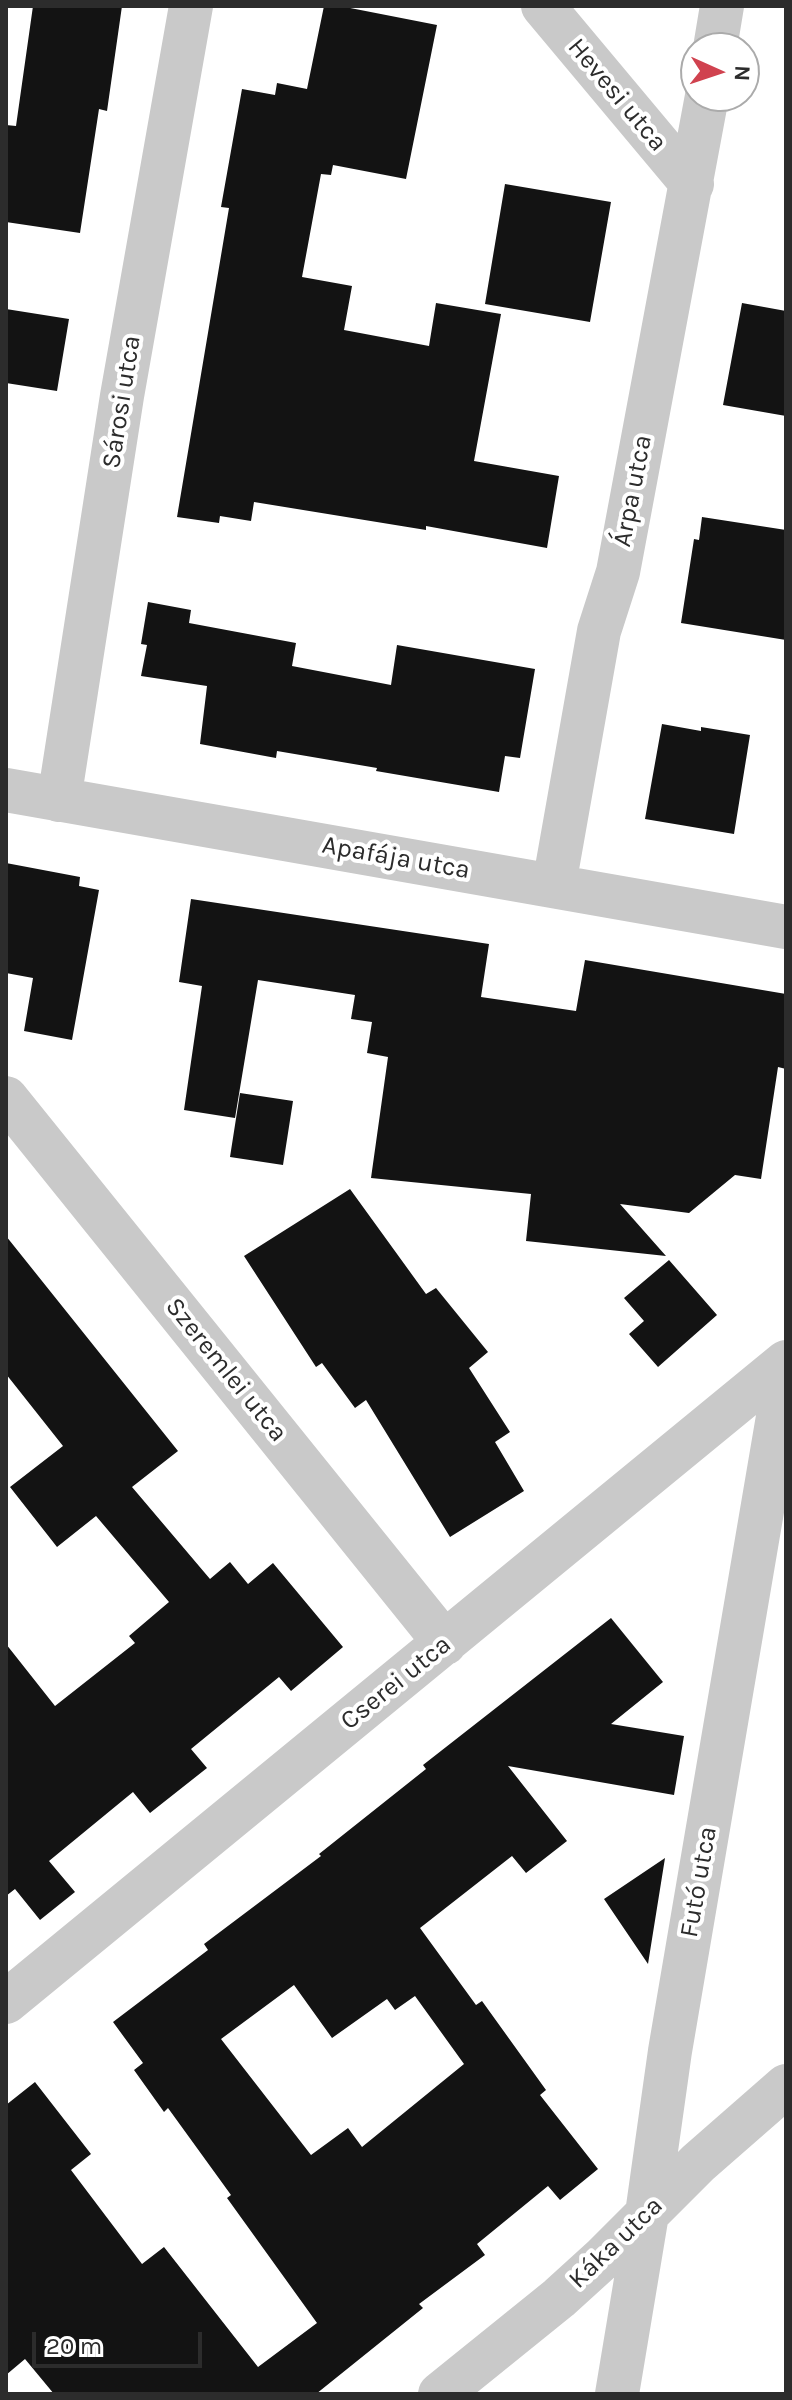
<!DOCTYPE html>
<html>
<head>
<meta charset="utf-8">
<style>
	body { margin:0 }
	#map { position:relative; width:792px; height:2400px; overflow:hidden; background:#fff; font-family:Karla,sans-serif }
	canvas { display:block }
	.frame { position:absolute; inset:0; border:8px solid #2c2c2c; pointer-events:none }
	.north { position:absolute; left:680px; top:32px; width:80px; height:80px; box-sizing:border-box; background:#fff; border:2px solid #ababab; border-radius:50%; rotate:93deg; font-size:22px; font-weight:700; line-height:32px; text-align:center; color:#2c2c2c }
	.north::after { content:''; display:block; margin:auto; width:28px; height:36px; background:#d0424f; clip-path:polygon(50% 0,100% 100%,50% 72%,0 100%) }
	.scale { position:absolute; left:32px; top:2332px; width:170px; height:36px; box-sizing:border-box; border:4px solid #2c2c2c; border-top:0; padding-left:10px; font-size:24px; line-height:28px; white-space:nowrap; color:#2c2c2c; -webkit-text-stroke:6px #fff; paint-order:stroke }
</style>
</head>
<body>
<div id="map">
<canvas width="792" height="2400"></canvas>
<div class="frame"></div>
<div class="north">N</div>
<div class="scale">20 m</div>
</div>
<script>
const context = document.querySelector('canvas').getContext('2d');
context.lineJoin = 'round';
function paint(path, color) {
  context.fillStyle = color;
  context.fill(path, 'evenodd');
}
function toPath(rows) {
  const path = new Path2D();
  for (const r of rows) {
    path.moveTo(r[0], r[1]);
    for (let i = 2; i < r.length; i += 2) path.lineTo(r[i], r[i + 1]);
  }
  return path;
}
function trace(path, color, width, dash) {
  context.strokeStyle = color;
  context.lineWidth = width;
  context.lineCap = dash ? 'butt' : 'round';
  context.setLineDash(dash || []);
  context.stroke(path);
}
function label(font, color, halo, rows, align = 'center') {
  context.font = font + ' Karla,sans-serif';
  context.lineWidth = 8;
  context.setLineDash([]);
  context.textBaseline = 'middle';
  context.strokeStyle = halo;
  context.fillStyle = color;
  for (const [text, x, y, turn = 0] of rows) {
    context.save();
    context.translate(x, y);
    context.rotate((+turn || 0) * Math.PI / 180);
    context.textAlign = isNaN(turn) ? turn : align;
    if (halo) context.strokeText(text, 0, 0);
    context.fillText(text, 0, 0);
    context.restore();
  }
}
paint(toPath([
	[33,6,122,6,107,111,99,109,80,233,6,222,6,125,16,126],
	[324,6,340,6,437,25,406,179,333,165,331,175,321,174,302,277,352,286,344,330,429,346,436,303,501,314,474,461,559,476,547,548,426,526,426,530,254,502,251,521,220,516,219,523,177,517,229,208,221,207,242,89,275,95,277,83,307,89],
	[505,184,611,202,590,322,485,304],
	[742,303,786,311,786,416,723,405],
	[6,309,69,319,57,391,6,383],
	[702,517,786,530,786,640,681,623,694,539,699,540],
	[148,602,191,610,189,623,296,643,292,666,391,685,397,645,535,669,520,758,505,756,499,792,376,771,377,768,277,751,276,758,200,744,207,686,141,676,147,645,141,644],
	[662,724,701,731,701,727,750,735,734,834,645,819],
	[6,863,80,877,79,886,99,890,72,1040,24,1031,33,978,6,973],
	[191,899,489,944,481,997,576,1011,585,960,786,994,786,1069,778,1067,761,1179,735,1175,689,1213,620,1204,666,1256,526,1241,531,1194,371,1178,388,1057,367,1053,372,1022,351,1019,355,995,258,980,235,1118,184,1110,202,986,179,982],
	[240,1093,293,1101,283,1165,230,1157],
	[350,1189,426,1294,436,1288,488,1352,469,1368,510,1432,495,1442,524,1491,450,1537,366,1400,355,1408,322,1363,316,1367,244,1256],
	[6,1236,178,1451,132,1487,210,1579,230,1562,248,1584,273,1563,343,1647,291,1691,279,1677,191,1749,207,1768,150,1813,133,1792,49,1861,75,1892,40,1920,15,1889,6,1896,6,1644,55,1706,135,1643,129,1636,169,1602,96,1516,57,1547,10,1487,63,1446,6,1374],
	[669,1260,717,1315,658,1367,629,1334,644,1321,624,1298],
	[611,1618,663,1682,611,1724,684,1736,674,1795,508,1766,567,1841,526,1873,512,1856,420,1928,476,2005,482,2001,546,2090,540,2095,598,2169,560,2200,548,2186,477,2244,485,2255,419,2304,423,2308,316,2394,54,2394,25,2359,6,2375,6,2105,35,2082,91,2154,71,2170,142,2264,164,2247,258,2367,317,2323,227,2198,231,2195,168,2108,164,2112,134,2070,143,2063,113,2022,208,1950,204,1944,321,1856,319,1854,426,1769,423,1765],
	[294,1985,332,2038,387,1999,395,2010,415,1996,464,2064,362,2147,348,2128,311,2155,221,2039],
	[665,1858,648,1964,604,1899]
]), '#131313');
trace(toPath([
	[543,6,692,184],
	[715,48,722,6],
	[6,790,786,927],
	[59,800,122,396,191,6],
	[554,885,599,631,618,572,707,96],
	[6,1098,445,1643],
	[6,2002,786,1362],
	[440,2394,559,2298,603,2258,698,2163,786,2086],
	[617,2394,647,2214,670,2051,786,1370]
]), '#c9c9c9', 44);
label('26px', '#2c2c2c', '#fff', [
	["Hevesi utca",617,95,50],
	["Sárosi utca",122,402,-81],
	["Árpa utca",633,491,-79],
	["Apafája utca",396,858,10],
	["Szeremlei utca",226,1370,51],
	["Cserei utca",396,1683,-39],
	["Futó utca",699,1882,-80],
	["Káka utca",616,2243,-44]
]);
</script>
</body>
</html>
